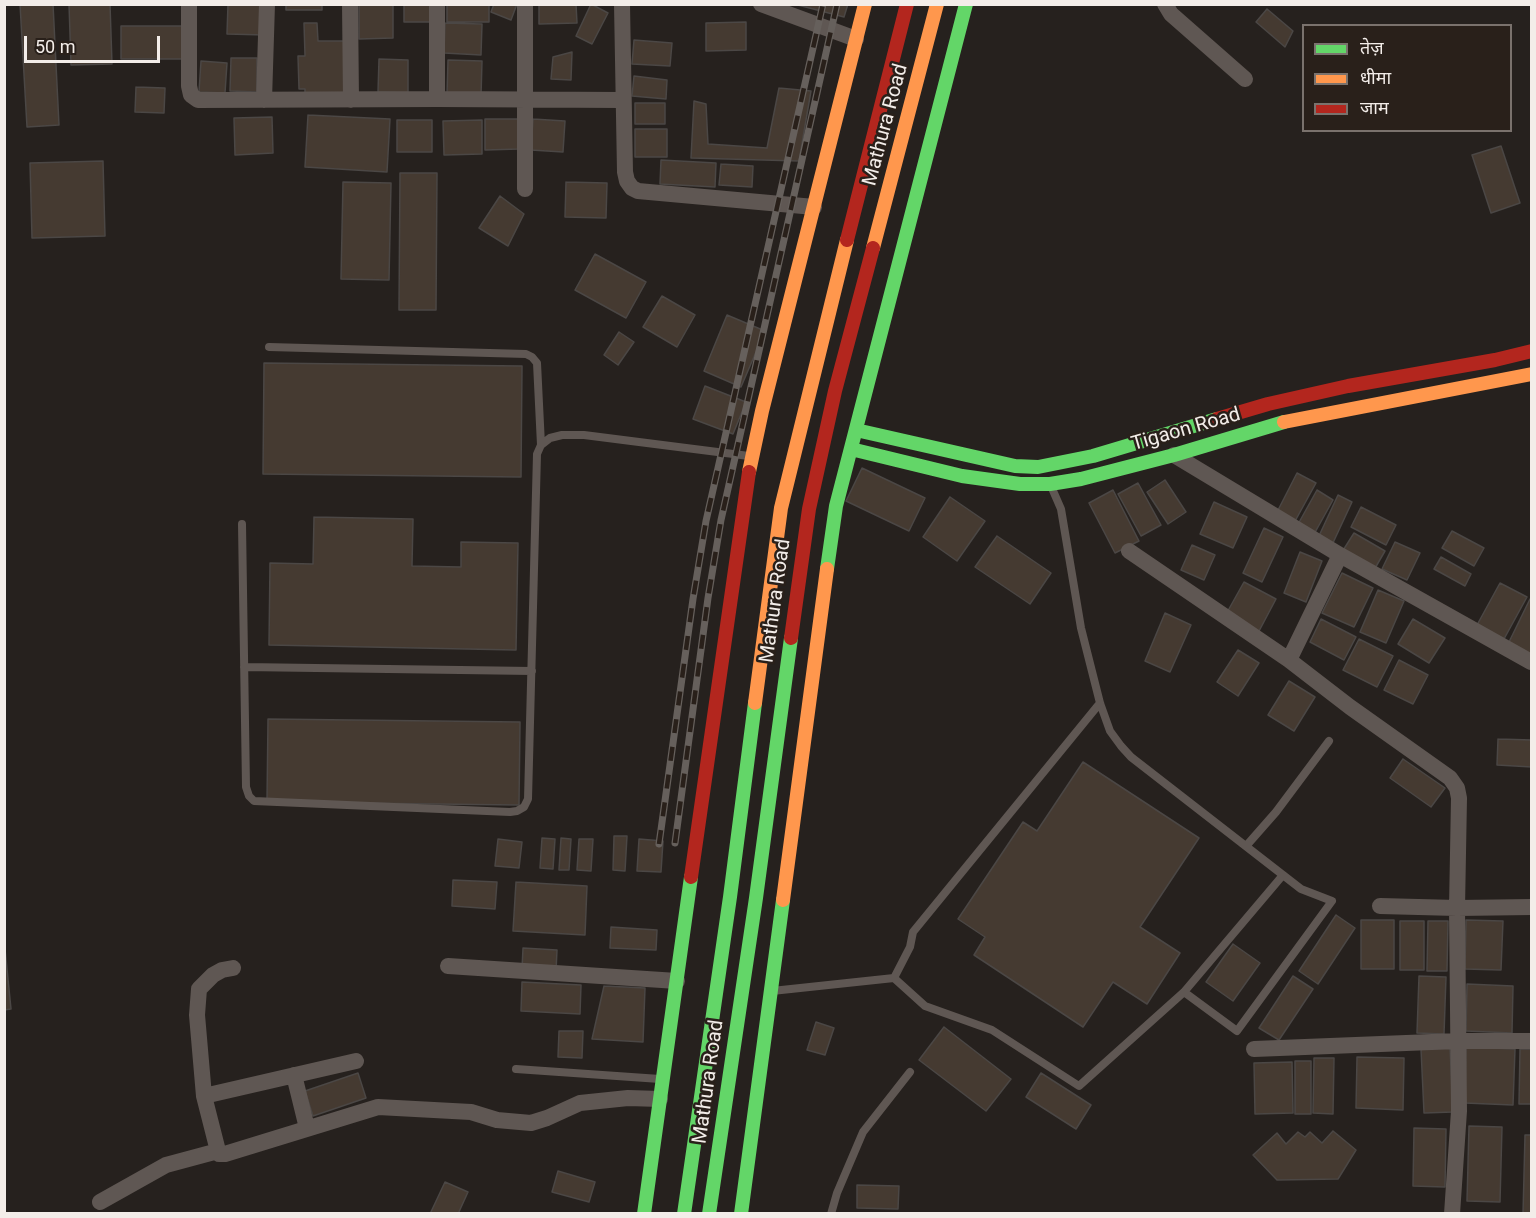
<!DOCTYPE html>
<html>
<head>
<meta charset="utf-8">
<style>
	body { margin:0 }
	#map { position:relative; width:1536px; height:1218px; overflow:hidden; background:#26211e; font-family:Roboto,"Noto Sans Devanagari",sans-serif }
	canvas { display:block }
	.frame { position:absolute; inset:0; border:6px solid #f3ede9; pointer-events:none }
	.legend { position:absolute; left:1302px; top:24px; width:210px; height:108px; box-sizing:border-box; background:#29201a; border:2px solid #7a726d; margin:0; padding:8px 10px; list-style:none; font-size:18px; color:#f3ede9 }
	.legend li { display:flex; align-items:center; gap:12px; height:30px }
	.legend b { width:30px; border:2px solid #7a726d }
	.scale { position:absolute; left:24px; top:36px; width:136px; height:27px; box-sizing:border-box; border:3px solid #f3ede9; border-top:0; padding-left:8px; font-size:18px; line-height:21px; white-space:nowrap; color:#f3ede9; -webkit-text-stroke:4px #29201a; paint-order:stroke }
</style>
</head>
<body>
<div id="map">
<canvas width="1536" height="1218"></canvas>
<div class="frame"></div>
<ul class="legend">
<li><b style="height:8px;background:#63d668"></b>तेज़</li>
<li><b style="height:8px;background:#ff974d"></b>धीमा</li>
<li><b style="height:8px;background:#b3261e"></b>जाम</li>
</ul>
<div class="scale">50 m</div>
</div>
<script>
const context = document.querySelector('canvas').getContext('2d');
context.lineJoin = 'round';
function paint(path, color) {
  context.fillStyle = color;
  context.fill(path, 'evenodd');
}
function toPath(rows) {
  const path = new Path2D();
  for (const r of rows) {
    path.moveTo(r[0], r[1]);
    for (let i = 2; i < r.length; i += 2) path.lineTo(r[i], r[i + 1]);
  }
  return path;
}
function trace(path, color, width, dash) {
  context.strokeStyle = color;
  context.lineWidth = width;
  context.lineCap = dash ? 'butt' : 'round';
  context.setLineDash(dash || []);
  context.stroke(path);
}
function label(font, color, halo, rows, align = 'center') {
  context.font = font + ' Roboto,sans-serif';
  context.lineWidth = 5;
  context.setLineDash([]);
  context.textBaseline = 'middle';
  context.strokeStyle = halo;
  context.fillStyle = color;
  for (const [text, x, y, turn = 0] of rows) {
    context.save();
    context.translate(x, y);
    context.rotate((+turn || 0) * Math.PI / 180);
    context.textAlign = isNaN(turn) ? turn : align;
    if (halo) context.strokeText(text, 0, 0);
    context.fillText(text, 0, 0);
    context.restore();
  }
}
const building = toPath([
	[20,4,53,4,59,125,27,127,20,4],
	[69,4,110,4,112,64,71,65,69,4],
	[228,4,266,4,265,35,227,34,228,4],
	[286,4,322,4,322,10,286,10,286,4],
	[359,4,393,4,393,38,359,39,359,4],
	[404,4,432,5,432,22,404,22,404,4],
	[447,4,489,4,489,22,447,22,447,4],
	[494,4,517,4,511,20,491,12,494,4],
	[576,4,577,23,539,24,539,5,576,4],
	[591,4,608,13,592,44,576,36,591,4],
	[794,4,848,4,844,17,794,4],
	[1267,9,1293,31,1285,47,1256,22,1267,9],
	[746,22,746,50,706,51,706,23,746,22],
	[304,23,317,23,318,41,348,41,349,94,305,95,305,89,299,89,298,56,305,56,304,23],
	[445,23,482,24,481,55,444,53,445,23],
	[121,26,183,26,183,59,121,59,121,26],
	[634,40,672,43,670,66,632,64,634,40],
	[572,52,571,80,551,79,553,57,572,52],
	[231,58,257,58,257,92,230,91,231,58],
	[379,59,408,60,408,93,378,92,379,59],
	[448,60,482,61,481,96,447,95,448,60],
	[201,61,227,63,225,93,199,92,201,61],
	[634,76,667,80,666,99,632,96,634,76],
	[136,87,165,88,164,113,135,112,136,87],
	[779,88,811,91,799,161,691,158,694,101,706,104,708,144,767,148,779,88],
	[635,103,665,103,665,124,635,124,635,103],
	[308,115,390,119,387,172,305,167,308,115],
	[272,117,273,153,235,155,234,118,272,117],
	[485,119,519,119,519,149,485,150,485,119],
	[533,119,565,121,563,152,531,150,533,119],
	[397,120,432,120,432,152,397,152,397,120],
	[482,120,482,154,444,155,443,121,482,120],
	[635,129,667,129,667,157,635,157,635,129],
	[1501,146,1520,203,1491,213,1472,155,1501,146],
	[661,160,716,163,715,187,660,184,661,160],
	[103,161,105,236,32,238,30,163,103,161],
	[721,164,753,166,752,187,719,185,721,164],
	[400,173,437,173,436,310,399,310,400,173],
	[343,182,391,183,389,280,341,279,343,182],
	[566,182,607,183,606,218,565,217,566,182],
	[500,196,524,214,508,246,479,228,500,196],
	[595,254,646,282,626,318,575,290,595,254],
	[662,296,695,315,677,347,643,327,662,296],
	[727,315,765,331,741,387,704,371,727,315],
	[619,332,634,342,618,365,604,355,619,332],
	[264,363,522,366,521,477,263,474,264,363],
	[705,386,746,402,733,434,693,419,705,386],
	[862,468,925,498,909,531,846,501,862,468],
	[1297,473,1316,483,1294,523,1276,514,1297,473],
	[1165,480,1186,512,1168,524,1147,492,1165,480],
	[1138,483,1161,525,1141,536,1118,494,1138,483],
	[1113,490,1139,541,1115,553,1089,503,1113,490],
	[1317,490,1333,500,1313,536,1297,526,1317,490],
	[1338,495,1352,502,1332,545,1318,538,1338,495],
	[950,497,985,521,957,561,923,537,950,497],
	[1214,502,1247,517,1233,548,1200,534,1214,502],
	[1361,507,1396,525,1386,545,1351,527,1361,507],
	[314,517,413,519,412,566,461,567,461,542,518,543,516,650,269,645,270,563,313,564,314,517],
	[1264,528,1283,537,1262,582,1243,573,1264,528],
	[1452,531,1484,548,1474,566,1442,548,1452,531],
	[1354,533,1385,551,1374,570,1342,552,1354,533],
	[997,536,1051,573,1030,604,975,567,997,536],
	[1395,542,1420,553,1407,580,1382,569,1395,542],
	[1192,545,1215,555,1204,580,1181,570,1192,545],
	[1300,552,1322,561,1306,602,1284,593,1300,552],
	[1441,557,1471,574,1465,586,1434,569,1441,557],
	[1342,573,1373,588,1354,627,1322,613,1342,573],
	[1244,582,1276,599,1258,633,1225,616,1244,582],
	[1500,583,1527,597,1504,639,1477,625,1500,583],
	[1378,590,1404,601,1386,643,1360,632,1378,590],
	[1530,599,1532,599,1532,655,1508,644,1530,599],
	[1165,613,1191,625,1170,672,1145,661,1165,613],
	[1321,619,1356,637,1344,660,1310,642,1321,619],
	[1413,619,1445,638,1429,663,1398,644,1413,619],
	[1359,639,1393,656,1377,687,1343,670,1359,639],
	[1238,650,1259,663,1238,696,1217,682,1238,650],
	[1399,660,1428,675,1413,704,1384,690,1399,660],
	[1289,681,1315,697,1294,731,1268,715,1289,681],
	[268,719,520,722,519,805,267,802,268,719],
	[1498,739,1532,740,1532,767,1497,765,1498,739],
	[1403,759,1445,788,1431,807,1390,778,1403,759],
	[1083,762,1199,838,1140,927,1180,953,1147,1004,1113,982,1083,1027,974,955,985,937,958,919,1023,822,1037,831,1083,762],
	[614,836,627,836,625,871,613,870,614,836],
	[542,838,555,839,553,869,540,868,542,838],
	[561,838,571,839,569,870,559,870,561,838],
	[498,839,522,842,519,868,495,866,498,839],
	[579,839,593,839,591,871,577,870,579,839],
	[639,839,663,841,661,872,637,871,639,839],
	[453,880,497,882,495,909,452,906,453,880],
	[516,882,587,886,585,935,513,931,516,882],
	[1336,915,1355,928,1318,984,1299,971,1336,915],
	[1361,920,1394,920,1394,969,1361,969,1361,920],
	[1466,920,1503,921,1501,970,1465,969,1466,920],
	[1400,921,1424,921,1424,970,1400,970,1400,921],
	[1428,921,1448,921,1447,971,1427,971,1428,921],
	[611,927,657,930,656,950,610,948,611,927],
	[4,939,11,1009,4,1010,4,939],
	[1233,944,1260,963,1233,1001,1206,982,1233,944],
	[523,948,557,950,556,971,522,969,523,948],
	[1293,976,1313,989,1279,1040,1259,1028,1293,976],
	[1419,976,1446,977,1444,1034,1417,1033,1419,976],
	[522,982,581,985,580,1014,521,1011,522,982],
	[1467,984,1513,986,1512,1033,1466,1031,1467,984],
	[604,986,645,988,643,1042,592,1039,604,986],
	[816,1022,834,1028,825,1055,807,1050,816,1022],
	[944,1027,1011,1079,986,1111,919,1060,944,1027],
	[559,1031,583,1031,582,1058,558,1057,559,1031],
	[1466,1047,1515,1049,1513,1105,1465,1103,1466,1047],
	[1450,1048,1453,1112,1424,1113,1421,1049,1450,1048],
	[1520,1049,1532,1049,1532,1104,1519,1104,1520,1049],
	[1357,1057,1404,1058,1403,1110,1356,1108,1357,1057],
	[1314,1058,1334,1058,1333,1114,1313,1113,1314,1058],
	[1295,1061,1311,1061,1311,1114,1295,1114,1295,1061],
	[1292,1062,1293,1113,1255,1114,1254,1063,1292,1062],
	[358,1073,366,1098,313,1116,305,1091,358,1073],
	[1041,1073,1091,1105,1076,1129,1026,1097,1041,1073],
	[1469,1126,1502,1127,1500,1202,1467,1201,1469,1126],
	[1414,1128,1446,1129,1445,1187,1413,1186,1414,1128],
	[1333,1131,1356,1150,1338,1179,1277,1180,1253,1155,1277,1133,1286,1144,1298,1132,1305,1137,1310,1132,1322,1143,1333,1131],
	[1525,1135,1532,1135,1532,1214,1523,1214,1525,1135],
	[558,1171,595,1182,589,1202,552,1192,558,1171],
	[445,1182,468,1192,458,1214,430,1214,445,1182],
	[857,1185,899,1186,898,1209,857,1208,857,1185]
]);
paint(building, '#453a31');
trace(building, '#4b4745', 1.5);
trace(toPath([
	[541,445,550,438,562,435,584,435,749,456],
	[1051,486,1061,509,1081,628,1100,703,1110,731,1121,746,1131,757,1301,889,1332,901,1237,1031,1184,992],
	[242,524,246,787,249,796,254,801,510,812,517,811,524,807,528,799,537,454,541,445,537,363,532,357,526,354,269,347],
	[244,667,532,671],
	[1100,703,913,932,910,947,894,978,925,1006,992,1030,1079,1086,1184,992,1283,875],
	[1247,845,1276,812,1329,741],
	[772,991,894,978],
	[516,1069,660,1079],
	[831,1214,837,1193,863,1132,910,1072]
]), '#5f5753', 8);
trace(toPath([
	[189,4,189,86,191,95,198,100,437,99,622,100],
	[350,4,351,100],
	[622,4,625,172,627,181,632,188,638,191,814,207],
	[761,4,856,39],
	[1165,4,1171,14,1245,79],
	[437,99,437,4],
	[264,100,267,4],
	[525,189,525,4],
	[1174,455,1340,555,1531,662],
	[1129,551,1289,660,1350,707,1450,778,1457,788,1459,798,1457,908,1459,1111,1452,1214],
	[1289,660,1340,555],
	[1380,906,1457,908,1532,907],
	[448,966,677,981],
	[1254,1049,1457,1041,1532,1041],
	[294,1075,307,1128],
	[204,1096,356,1061],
	[218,1151,204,1096,197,1015,199,989,213,975,222,970,233,968],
	[100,1202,166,1165,218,1151,219,1154,225,1154,378,1107,471,1112,497,1120,531,1123,547,1118,580,1103,628,1098,660,1099]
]), '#5f5753', 16);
trace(toPath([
	[856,430,1015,466,1038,467,1093,456,1217,419],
	[851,449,962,476,1020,484,1050,484,1081,479,1174,455,1284,422],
	[827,569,836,506,966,4],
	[644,1214,691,877],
	[684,1214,730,897,755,703],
	[709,1214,756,898,791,638],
	[741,1214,783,900]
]), '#63d668', 14);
trace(toPath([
	[873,248,937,4],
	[1284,422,1532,374],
	[749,472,762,411,865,4],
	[755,703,781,508,847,240],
	[783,900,827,569]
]), '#ff974d', 14);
trace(toPath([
	[847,240,907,4],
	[1217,419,1268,404,1348,386,1495,360,1532,351],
	[791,638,809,509,835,391,873,248],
	[691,877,749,472]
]), '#b3261e', 14);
const rail = toPath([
	[675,843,708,598,721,520,837,4],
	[659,844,693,599,706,521,823,4]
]);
trace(rail, '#66605c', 7);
trace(rail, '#29201a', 4.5, [14]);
label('20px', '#f3ede9', '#29201a', [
	["Mathura Road",886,125,-75],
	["Tigaon Road",1186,430,-16],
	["Mathura Road",776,601,-82],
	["Mathura Road",709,1082,-82]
]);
</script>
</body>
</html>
